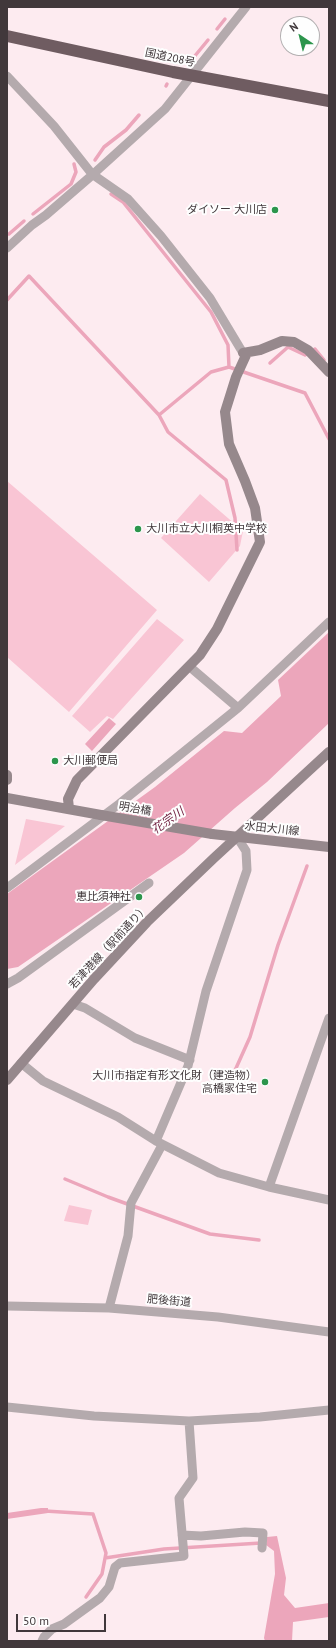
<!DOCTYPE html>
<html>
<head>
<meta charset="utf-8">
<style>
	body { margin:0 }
	#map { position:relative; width:336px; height:1648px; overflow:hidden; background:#fdebf0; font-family:"PT Sans",sans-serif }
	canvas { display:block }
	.frame { position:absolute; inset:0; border:8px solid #41383b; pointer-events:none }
	.north { position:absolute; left:280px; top:16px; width:40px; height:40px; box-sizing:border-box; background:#fefefe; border:1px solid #b2afb0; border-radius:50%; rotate:325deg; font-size:11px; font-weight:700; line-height:16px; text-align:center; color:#41383b }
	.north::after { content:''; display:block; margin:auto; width:14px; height:18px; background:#2c954c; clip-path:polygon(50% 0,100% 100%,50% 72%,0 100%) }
	.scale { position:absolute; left:16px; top:1614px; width:90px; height:18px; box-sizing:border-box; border:2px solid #41383b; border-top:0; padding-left:5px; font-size:12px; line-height:14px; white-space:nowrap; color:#41383b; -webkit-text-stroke:3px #fefefe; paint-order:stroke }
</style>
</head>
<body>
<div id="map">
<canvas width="336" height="1648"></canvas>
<div class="frame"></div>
<div class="north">N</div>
<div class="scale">50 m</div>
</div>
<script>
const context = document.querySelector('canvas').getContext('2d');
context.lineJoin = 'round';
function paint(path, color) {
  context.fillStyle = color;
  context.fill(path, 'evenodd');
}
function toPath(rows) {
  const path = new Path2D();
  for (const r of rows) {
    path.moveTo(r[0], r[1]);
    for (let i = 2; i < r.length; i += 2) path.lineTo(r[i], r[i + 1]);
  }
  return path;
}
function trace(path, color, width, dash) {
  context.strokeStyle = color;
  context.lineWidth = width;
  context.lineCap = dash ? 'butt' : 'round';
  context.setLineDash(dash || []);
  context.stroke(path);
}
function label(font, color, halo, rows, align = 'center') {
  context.font = font + ' "PT Sans","Noto Sans JP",sans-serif';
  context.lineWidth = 4;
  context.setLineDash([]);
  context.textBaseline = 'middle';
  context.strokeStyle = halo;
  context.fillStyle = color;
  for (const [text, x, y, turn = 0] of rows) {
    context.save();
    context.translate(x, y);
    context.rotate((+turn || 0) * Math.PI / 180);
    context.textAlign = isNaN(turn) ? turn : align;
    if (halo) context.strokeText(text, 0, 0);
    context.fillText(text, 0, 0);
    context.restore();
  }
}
paint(toPath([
	[7,481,157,610,69,712,7,657],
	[200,494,243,531,240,546,209,582,161,538],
	[157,619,184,640,113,719,107,716,90,732,72,716],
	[26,819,65,826,15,865],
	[69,1205,92,1210,88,1225,64,1221]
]), '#f9c5d4');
paint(toPath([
	[329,632,329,723,267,782,235,808,184,853,18,967,7,969,7,894,155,787,224,731,242,733,281,696,278,680],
	[109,718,116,724,92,751,85,744],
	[41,1508,48,1508,48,1513,7,1519,7,1513],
	[277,1536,286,1578,284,1595,295,1608,329,1603,329,1617,293,1622,292,1641,265,1641,264,1638,275,1574,274,1551,266,1545,267,1537]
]), '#eca6bb');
trace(toPath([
	[217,29,225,19],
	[194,57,208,40],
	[166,86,167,84],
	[95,160,104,147,126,130,139,115],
	[111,194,123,202,211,312,228,345,229,367],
	[33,214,71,184,76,172,74,164],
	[9,234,24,221],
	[7,300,29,276,159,415,168,432,226,480,235,518,237,550],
	[270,363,288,347,305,355,315,349,324,360],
	[159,415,211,372,229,367,305,393,329,439],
	[228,1086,250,1037,278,945,307,866],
	[65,1179,108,1197,210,1234,259,1240],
	[45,1511,93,1514,106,1553,102,1574,86,1597],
	[105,1558,164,1549,261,1543]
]), '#eca6bb', 3.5);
trace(toPath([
	[7,76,54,126,92,174,128,199,161,236,210,298,243,353],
	[7,248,32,225,46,215,90,177,165,109,246,7],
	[190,667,238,708],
	[7,888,119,804,238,708,329,622],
	[7,984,18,978,149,883],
	[73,1004,85,1008,135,1038,190,1060],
	[21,1063,43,1081,118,1117,156,1141,219,1173,269,1187,329,1200],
	[156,1141,188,1066,206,991,247,870,246,851,237,837],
	[269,1187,329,1018],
	[7,1306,109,1308,218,1317,329,1332],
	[109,1308,128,1236,131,1203,162,1145],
	[7,1407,94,1416,189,1421,260,1417,329,1410],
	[182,1535,201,1536,245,1532,263,1533,262,1548],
	[42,1641,44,1637,52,1629,64,1624,100,1598,109,1587,115,1567,120,1563,184,1556,179,1498,193,1478,189,1421]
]), '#b4aaad', 9);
trace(toPath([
	[243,353,260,350,282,341,294,342,308,350,329,372],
	[7,775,7,780],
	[7,798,101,815],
	[69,808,68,799,77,780,200,655,217,629,260,542,255,508,245,481,229,444,225,412,236,377,247,353],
	[212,834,329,847],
	[7,1080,94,979,147,922,214,858,329,752]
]), '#96888c', 10);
trace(toPath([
	[7,36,173,72,329,101]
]), '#6f5c61', 12);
trace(toPath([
	[101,815,212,834]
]), '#96888c', 10);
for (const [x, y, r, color] of [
	[275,210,4,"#2c954c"],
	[138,529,4,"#2c954c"],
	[55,761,4,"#2c954c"],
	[139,897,4,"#2c954c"],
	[265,1082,4,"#2c954c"]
]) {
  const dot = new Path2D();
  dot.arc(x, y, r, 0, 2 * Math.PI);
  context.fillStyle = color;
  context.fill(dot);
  trace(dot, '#fefefe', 1.5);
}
label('11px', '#41383b', '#fefefe', [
	["国道208号",170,58,12],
	["明治橋",135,809,10],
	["水田大川線",272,829,6],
	["若津港線（駅前通り）",109,947,-47],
	["肥後街道",169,1301,5]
]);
label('11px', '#41383b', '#fefefe', [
	["ダイソー 大川店",267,210],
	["大川市立大川桐英中学校",146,529,"left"],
	["大川郵便局",63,761,"left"],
	["恵比須神社",131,897],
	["大川市指定有形文化財（建造物）",257,1076],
	["高橋家住宅",257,1089]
], 'right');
label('italic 12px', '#722242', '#fefefe', [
	["花宗川",168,821,-35]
]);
</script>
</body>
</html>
